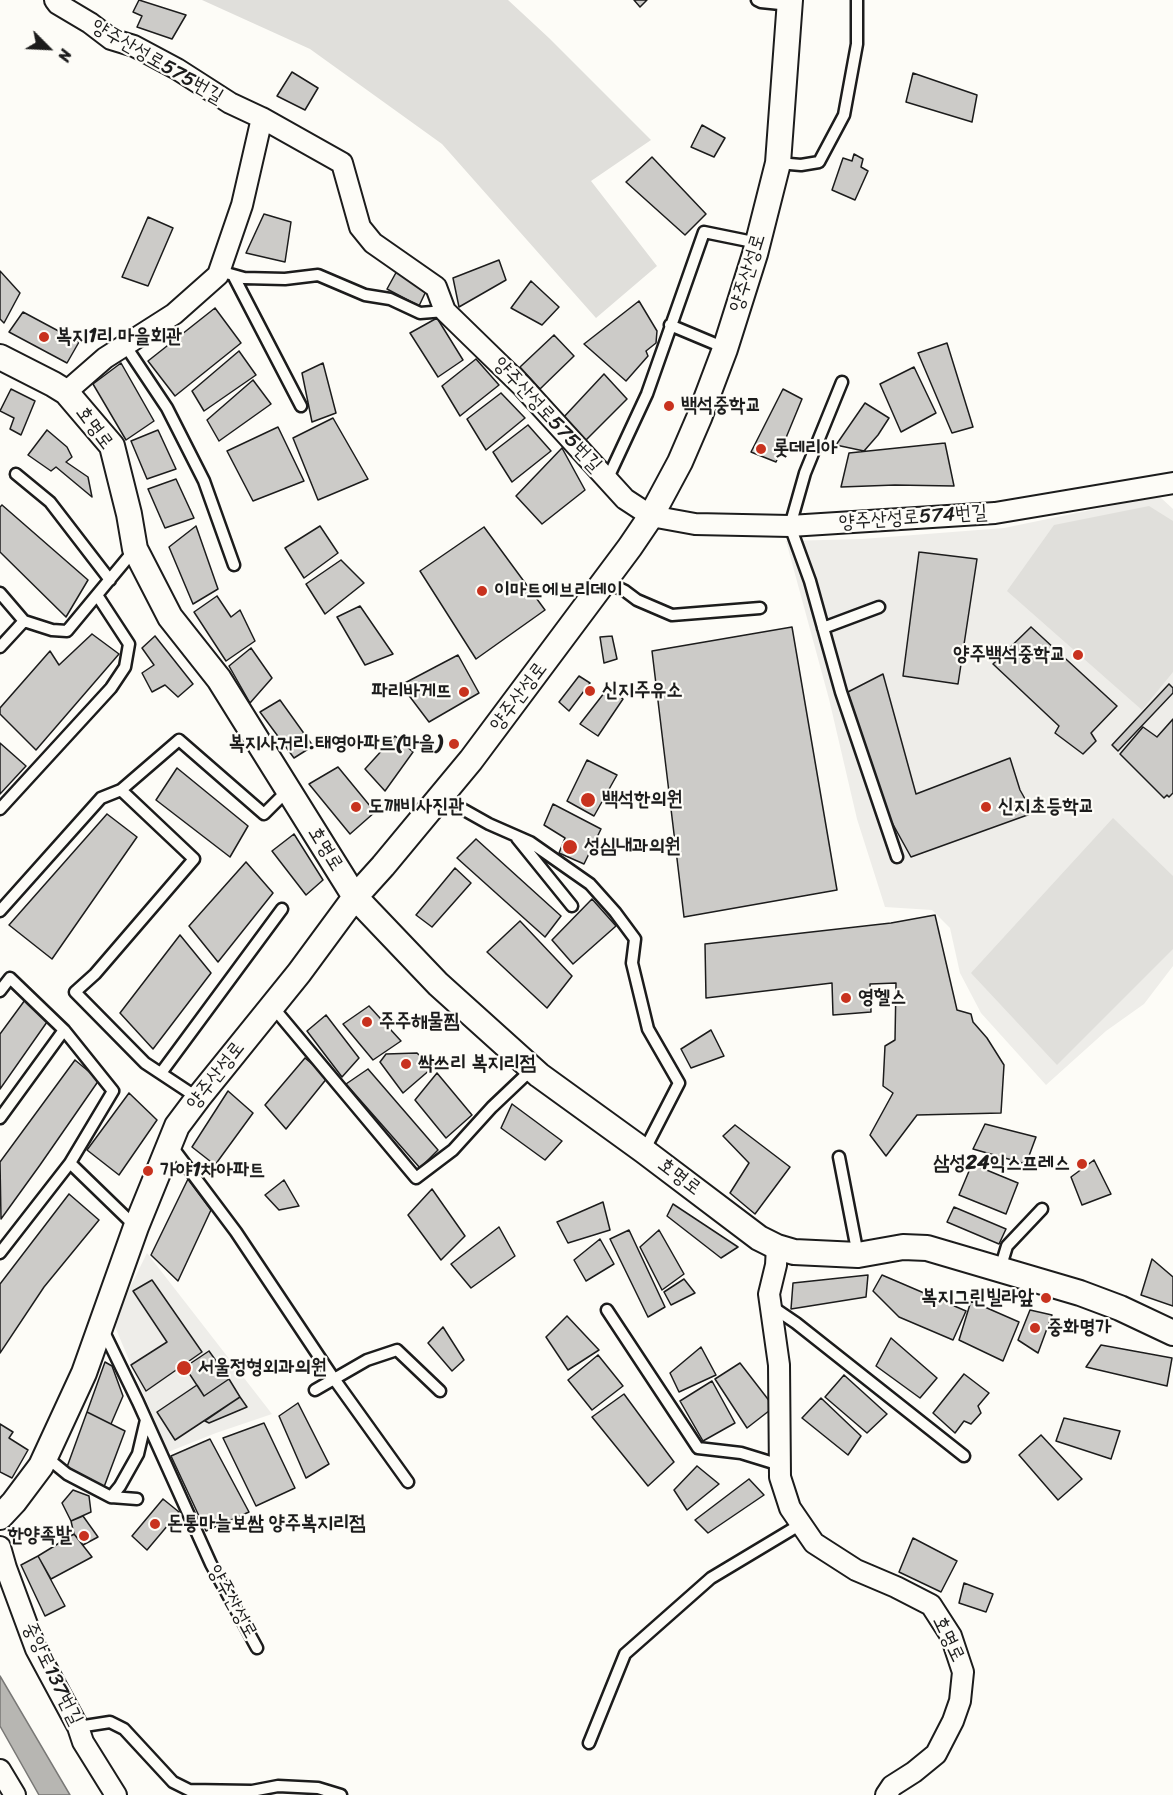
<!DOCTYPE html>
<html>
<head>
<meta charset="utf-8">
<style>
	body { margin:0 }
	#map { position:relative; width:1173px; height:1795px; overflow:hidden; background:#fdfcf7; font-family:Sriracha,sans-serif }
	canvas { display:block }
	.north { position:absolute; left:18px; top:18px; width:60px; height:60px; -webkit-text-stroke:4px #fdfcf7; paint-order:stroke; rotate:114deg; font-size:16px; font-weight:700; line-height:24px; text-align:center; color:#1c1c1c }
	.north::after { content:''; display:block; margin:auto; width:21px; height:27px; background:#1c1c1c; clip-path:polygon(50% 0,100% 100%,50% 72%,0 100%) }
</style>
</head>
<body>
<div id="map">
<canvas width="1173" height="1795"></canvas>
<div class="north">N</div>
</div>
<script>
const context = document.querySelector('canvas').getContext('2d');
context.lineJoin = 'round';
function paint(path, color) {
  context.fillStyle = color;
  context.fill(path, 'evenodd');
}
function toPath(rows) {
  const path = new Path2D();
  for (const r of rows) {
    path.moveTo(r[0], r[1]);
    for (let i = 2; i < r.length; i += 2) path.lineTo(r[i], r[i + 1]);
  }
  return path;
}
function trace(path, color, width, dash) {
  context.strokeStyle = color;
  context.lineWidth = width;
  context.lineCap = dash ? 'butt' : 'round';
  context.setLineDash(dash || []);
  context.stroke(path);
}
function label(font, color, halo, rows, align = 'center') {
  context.font = font + ' Sriracha,"Poor Story",sans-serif';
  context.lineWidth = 4.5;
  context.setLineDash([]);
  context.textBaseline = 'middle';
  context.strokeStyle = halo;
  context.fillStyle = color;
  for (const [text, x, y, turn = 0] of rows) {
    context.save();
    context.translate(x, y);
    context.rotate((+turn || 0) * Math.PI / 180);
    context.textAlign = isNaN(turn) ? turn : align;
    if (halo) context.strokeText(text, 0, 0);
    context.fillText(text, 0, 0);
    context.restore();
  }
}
paint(toPath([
	[1159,496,1173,509,1173,966,1144,1004,1106,1031,1046,1085,981,1013,960,973,950,928,932,910,885,907,857,819,829,699,786,541,862,539,1004,528],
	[147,1253,272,1414,216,1433,168,1452,113,1322]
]), '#eeede9');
paint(toPath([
	[202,0,508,0,549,38,651,140,591,181,657,266,596,318,442,144,310,49],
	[1149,506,1173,521,1173,672,1142,710,1007,591,1054,525],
	[1113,818,1173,876,1173,949,1057,1065,971,973]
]), '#e0dfdb');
const water = toPath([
	[0,1676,70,1795,39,1795,0,1726,0,1676]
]);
paint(water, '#b7b6b2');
trace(water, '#797876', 1.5);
const building = toPath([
	[139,0,186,15,172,39,137,27,142,16,133,12,139,0],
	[634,0,647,0,640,7,634,0],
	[292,72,318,88,305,110,277,96,292,72],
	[913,73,977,95,972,122,906,102,913,73],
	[702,125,725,138,714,157,691,147,702,125],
	[854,154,863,159,861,167,868,171,855,200,832,190,843,158,852,161,854,154],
	[652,157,706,214,685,235,626,182,652,157],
	[264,214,291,222,285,262,246,253,264,214],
	[148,217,173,228,148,286,122,277,148,217],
	[499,260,506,280,459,307,453,278,499,260],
	[398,269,427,289,419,306,387,289,398,269],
	[0,271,20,293,4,323,0,319,0,271],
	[531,281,559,307,542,325,511,308,531,281],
	[639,301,657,331,656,343,646,351,648,356,626,381,584,344,639,301],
	[215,308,241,343,175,396,148,361,215,308],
	[23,312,79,342,67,363,9,332,23,312],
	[437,318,463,360,438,377,410,333,437,318],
	[554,335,574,356,540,389,520,367,554,335],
	[947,343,973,427,952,433,918,353,947,343],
	[239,351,256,375,204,411,192,391,239,351],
	[476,359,499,385,460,416,442,386,476,359],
	[121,363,154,421,126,440,93,384,121,363],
	[323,363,336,413,312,422,302,373,323,363],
	[914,367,936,413,901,432,880,384,914,367],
	[604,374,627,399,584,442,562,419,604,374],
	[253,380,271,404,219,441,207,420,253,380],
	[11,389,35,401,21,435,10,429,14,418,0,411,11,389],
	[783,389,802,399,776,462,751,452,783,389],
	[501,393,525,418,486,450,467,419,501,393],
	[865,403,889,418,878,435,864,451,836,445,865,403],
	[333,418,368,479,318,500,293,438,333,418],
	[528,425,551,451,512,482,493,452,528,425],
	[278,427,304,481,253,501,227,451,278,427],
	[47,430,67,447,72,457,66,462,88,477,92,497,56,467,51,471,28,455,47,430],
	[158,430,176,469,147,479,131,441,158,430],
	[945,443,954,486,895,485,841,487,849,453,945,443],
	[562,448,585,490,542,524,516,496,562,448],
	[176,479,194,518,165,528,148,489,176,479],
	[2,505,88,580,66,617,0,552,0,507,2,505],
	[196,526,218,589,193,604,169,547,196,526],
	[320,526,338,553,304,578,285,548,320,526],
	[484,527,545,610,476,659,420,571,484,527],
	[919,552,977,559,958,684,903,676,919,552],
	[341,560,364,583,325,614,306,584,341,560],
	[217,596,231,617,240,610,255,641,226,661,194,612,217,596],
	[360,606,393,654,365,665,337,617,360,606],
	[792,627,837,890,684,917,652,651,792,627],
	[1031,627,1117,706,1091,733,1096,741,1083,754,1055,733,1059,726,993,664,1031,627],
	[92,634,119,654,36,750,0,714,0,708,50,651,59,665,92,634],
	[155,636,193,684,178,697,165,685,152,692,142,673,154,665,142,648,155,636],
	[612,636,617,659,604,663,600,637,612,636],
	[251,648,272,678,250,703,229,666,251,648],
	[458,655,479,693,429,722,401,685,458,655],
	[883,674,916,794,1010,758,1020,790,1033,813,911,857,890,819,844,694,883,674],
	[579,676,590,683,569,711,559,702,579,676],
	[1169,684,1173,688,1173,693,1118,751,1112,745,1169,684],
	[608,688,623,699,598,736,580,724,608,688],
	[280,700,313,746,294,758,260,712,280,700],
	[1173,719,1173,793,1169,797,1167,795,1164,798,1120,754,1143,727,1157,737,1173,719],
	[395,736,413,752,385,791,365,769,395,736],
	[0,743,26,766,0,794,0,743],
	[587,760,617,775,594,816,567,801,587,760],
	[338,767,375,812,350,834,309,784,338,767],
	[177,768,248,826,230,857,156,800,177,768],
	[553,804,601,829,584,864,559,853,565,838,544,825,553,804],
	[107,814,137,837,52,959,9,925,107,814],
	[294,834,323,880,306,895,272,851,294,834],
	[476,839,561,916,545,937,457,858,476,839],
	[246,862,273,893,218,962,189,926,246,862],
	[455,868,471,883,432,927,416,915,455,868],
	[592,899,616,926,573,964,552,940,592,899],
	[935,915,957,1010,971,1014,973,1022,987,1038,1004,1065,1001,1113,917,1115,886,1156,870,1135,893,1093,883,1086,885,1046,895,1040,896,983,870,984,871,1012,833,1015,832,983,706,998,705,944,891,923,935,915],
	[520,921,572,976,547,1008,487,952,520,921],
	[180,935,211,973,153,1049,120,1013,180,935],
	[25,1000,47,1022,0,1089,0,1034,25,1000],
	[369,1006,401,1041,373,1060,343,1024,369,1006],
	[326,1015,359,1058,342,1077,307,1031,326,1015],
	[711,1030,724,1056,691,1068,681,1049,711,1030],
	[417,1053,432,1068,403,1093,380,1062,386,1054,417,1053],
	[305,1058,328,1077,286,1129,265,1105,305,1058],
	[75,1060,99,1080,40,1165,1,1219,0,1162,75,1060],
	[368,1069,438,1150,420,1168,346,1084,368,1069],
	[437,1073,472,1115,446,1138,415,1100,437,1073],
	[228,1091,253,1113,215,1165,192,1147,228,1091],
	[129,1093,157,1120,119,1175,87,1150,129,1093],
	[512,1104,562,1141,545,1160,501,1128,512,1104],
	[985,1124,1036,1137,1026,1164,973,1149,985,1124],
	[735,1125,790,1167,755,1214,730,1193,749,1163,723,1136,735,1125],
	[1094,1160,1111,1194,1082,1205,1071,1177,1094,1160],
	[972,1164,1018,1183,1006,1214,959,1195,972,1164],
	[188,1179,211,1210,178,1281,151,1255,188,1179],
	[284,1180,299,1206,279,1210,265,1195,284,1180],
	[432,1189,465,1236,441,1260,408,1215,432,1189],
	[69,1194,99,1220,44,1287,0,1353,0,1284,69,1194],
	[603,1202,610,1230,568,1243,557,1222,603,1202],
	[673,1204,738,1247,721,1258,667,1216,673,1204],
	[954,1207,1006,1229,999,1244,947,1222,954,1207],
	[499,1227,515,1256,471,1288,451,1264,499,1227],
	[629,1230,665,1307,648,1317,610,1239,629,1230],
	[659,1230,684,1274,662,1290,640,1247,659,1230],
	[600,1239,614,1264,586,1281,574,1260,600,1239],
	[1152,1259,1173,1277,1173,1306,1141,1295,1152,1259],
	[868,1275,866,1297,791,1309,793,1283,868,1275],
	[882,1275,966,1311,953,1340,899,1317,873,1291,882,1275],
	[684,1279,695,1293,671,1305,664,1292,684,1279],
	[152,1280,202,1352,146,1391,131,1365,167,1342,133,1291,152,1280],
	[971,1301,1019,1322,1003,1361,959,1340,971,1301],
	[1030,1310,1052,1315,1038,1353,1018,1340,1030,1310],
	[567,1316,599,1350,568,1370,546,1337,567,1316],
	[443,1327,464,1360,452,1371,428,1343,443,1327],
	[891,1338,937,1378,920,1398,876,1366,891,1338],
	[1101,1345,1172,1358,1167,1386,1086,1367,1101,1345],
	[701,1347,716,1375,679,1392,670,1373,701,1347],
	[209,1351,229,1379,204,1396,185,1367,209,1351],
	[598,1355,623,1386,592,1410,568,1380,598,1355],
	[105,1362,112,1366,123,1396,111,1424,87,1412,105,1362],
	[740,1363,774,1407,747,1428,715,1379,740,1363],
	[964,1374,989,1393,978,1406,981,1413,971,1424,964,1421,955,1433,933,1413,964,1374],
	[844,1375,887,1414,867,1433,825,1397,844,1375],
	[229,1379,240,1397,175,1440,157,1412,197,1385,204,1396,229,1379],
	[712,1381,735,1423,703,1441,680,1401,712,1381],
	[624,1394,674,1462,648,1486,592,1417,624,1394],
	[240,1397,247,1407,209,1423,205,1421,240,1397],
	[821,1398,861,1436,848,1455,802,1418,821,1398],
	[298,1403,329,1464,306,1478,279,1416,298,1403],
	[87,1412,125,1431,104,1487,67,1467,87,1412],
	[1064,1418,1120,1431,1111,1459,1056,1441,1064,1418],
	[264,1423,295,1488,256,1506,223,1438,264,1423],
	[0,1424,13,1432,9,1438,28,1450,12,1478,0,1472,0,1424],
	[1041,1435,1082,1479,1058,1500,1019,1455,1041,1435],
	[210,1439,249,1512,206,1531,171,1456,210,1439],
	[697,1466,719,1484,687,1510,674,1490,697,1466],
	[749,1479,764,1495,708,1533,695,1520,749,1479],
	[73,1490,89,1496,91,1512,71,1521,62,1503,73,1490],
	[163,1499,179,1512,147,1550,132,1536,163,1499],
	[83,1516,98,1537,83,1545,74,1534,71,1521,83,1516],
	[74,1534,92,1557,51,1579,38,1556,74,1534],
	[913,1538,957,1561,941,1592,899,1572,913,1538],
	[38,1556,65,1606,45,1616,21,1565,38,1556],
	[964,1583,993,1594,986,1612,959,1603,964,1583]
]);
paint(building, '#cccbc8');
trace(building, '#1c1c1c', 1.5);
const service = toPath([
	[757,0,761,2,790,5],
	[778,163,801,165,819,162,844,115,857,44,857,0],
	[219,271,244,278,285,279,318,275,365,295,390,299,420,313,445,311],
	[233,275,301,406],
	[670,325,725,348],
	[125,345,167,408,204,481,234,565],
	[842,382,805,473,790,526,810,581,841,692,897,857],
	[16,474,50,502,110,580],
	[607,480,647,394,704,232,758,243],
	[605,581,625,591,637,600,672,615,760,608],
	[0,593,24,621,52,630,67,631,135,549],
	[823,628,879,607],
	[0,647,24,621],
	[441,797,489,824,530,842,590,884,615,912,635,939,632,963,648,1029,679,1083,644,1151],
	[0,809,111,688,125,667,129,644,97,595],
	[517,838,572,906],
	[0,911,101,798,121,790],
	[0,991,10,978,64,1030,113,1091,70,1163,136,1227],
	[272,1006,416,1178,453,1150,492,1107,532,1069],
	[161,1073,282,909],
	[198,1098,145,1063,75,992,95,974,194,859,121,790,179,740,264,814,288,790],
	[0,1118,64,1030],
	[170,1144,236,1232,332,1376,408,1482],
	[839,1157,858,1255],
	[0,1253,70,1163],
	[1000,1269,1007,1246,1042,1209],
	[771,1306,796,1323,964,1456],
	[607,1310,698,1448,741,1453,780,1465],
	[103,1330,138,1402,211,1564,257,1648],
	[315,1390,367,1360,397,1350,440,1391],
	[45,1456,67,1474,111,1497,120,1486,138,1454,146,1420],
	[111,1497,137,1499],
	[78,1727,110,1722,124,1729,173,1782,189,1790,252,1791,278,1786,318,1788,341,1795],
	[589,1743,625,1654,711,1578,801,1524]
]);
const minor = toPath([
	[55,0,58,4,90,23,111,39,134,46,177,69,230,103,262,118],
	[66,392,105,358,174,314,218,275,242,205,262,118,342,163,360,227,373,243,436,287,445,311,522,386,625,499,651,516,695,524,790,526,995,513,1173,483],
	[777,1247,776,1265,769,1294,779,1365,780,1477,790,1508,814,1543,856,1570,896,1587,931,1605,951,1636,963,1672,960,1701,953,1721,936,1754,914,1772,892,1786,886,1795],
	[0,1547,6,1568,36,1649,78,1727,83,1742,116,1795],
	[0,1770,15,1795]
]);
const tertiary = toPath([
	[0,357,53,384,66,392,112,446,129,514,135,549,170,617,219,679,355,897,438,984,539,1075,644,1151,759,1238,777,1247,794,1252,858,1255,903,1247,927,1248,1080,1293,1120,1308,1173,1333],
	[0,1517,14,1502,41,1466,84,1373,136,1227,177,1126,198,1098,299,973,355,897,383,866,471,760,630,547,651,516,680,462,699,418,725,349,755,254,778,163,790,0]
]);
trace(service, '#1c1c1c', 15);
trace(minor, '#1c1c1c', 24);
trace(tertiary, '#1c1c1c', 28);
trace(service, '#fdfcf7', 10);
trace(minor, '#fdfcf7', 20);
trace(tertiary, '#fdfcf7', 24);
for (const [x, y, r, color] of [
	[44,337,6,"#c8321e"],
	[669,406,6,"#c8321e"],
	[761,449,6,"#c8321e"],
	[482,591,6,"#c8321e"],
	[1078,655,6,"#c8321e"],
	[590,691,6,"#c8321e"],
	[464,692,6,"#c8321e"],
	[454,744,6,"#c8321e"],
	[588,800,8,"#c8321e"],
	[356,807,6,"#c8321e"],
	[986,807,6,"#c8321e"],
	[570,847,8,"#c8321e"],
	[846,998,6,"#c8321e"],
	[367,1022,6,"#c8321e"],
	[406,1064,6,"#c8321e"],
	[1082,1164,6,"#c8321e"],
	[148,1171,6,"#c8321e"],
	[1046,1298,6,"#c8321e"],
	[1035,1328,6,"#c8321e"],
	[184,1368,8,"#c8321e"],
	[155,1524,6,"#c8321e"],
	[84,1536,6,"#c8321e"]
]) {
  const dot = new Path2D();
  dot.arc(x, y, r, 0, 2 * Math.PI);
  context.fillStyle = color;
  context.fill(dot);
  trace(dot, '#fdfcf7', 2);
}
label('20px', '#1c1c1c', '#fdfcf7', [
	["양주산성로575번길",157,62,30],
	["양주산성로",748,273,-73],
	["양주산성로575번길",547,415,47],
	["호명로",94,428,53],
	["양주산성로574번길",913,518,-4],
	["양주산성로",519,697,-53],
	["호명로",325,849,58],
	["양주산성로",216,1076,-52],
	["호명로",679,1177,37],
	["양주산성로",232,1602,61],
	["호명로",948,1639,64],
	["중앙로137번길",52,1674,64]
]);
label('bold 20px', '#1c1c1c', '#fdfcf7', [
	["복지1리 마을회관",56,337],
	["백석중학교",681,406],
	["롯데리아",773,449],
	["이마트에브리데이",494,591],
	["양주백석중학교",1066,655,"right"],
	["신지주유소",602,691],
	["파리바게뜨",452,692,"right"],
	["복지사거리.태영아파트(마을)",442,744,"right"],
	["백석한의원",602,800],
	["도깨비사진관",368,807],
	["신지초등학교",998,807],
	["성심내과의원",584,847],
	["영헬스",858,998],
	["주주해물찜",379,1022],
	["싹쓰리 복지리점",418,1064],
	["삼성24익스프레스",1070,1164,"right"],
	["가야1차아파트",160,1171],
	["복지그린빌라앞",1034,1298,"right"],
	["중화명가",1047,1328],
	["서울정형외과의원",198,1368],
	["돈통마늘보쌈 양주복지리점",167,1524],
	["한양족발",72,1536,"right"]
], 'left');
</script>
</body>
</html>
